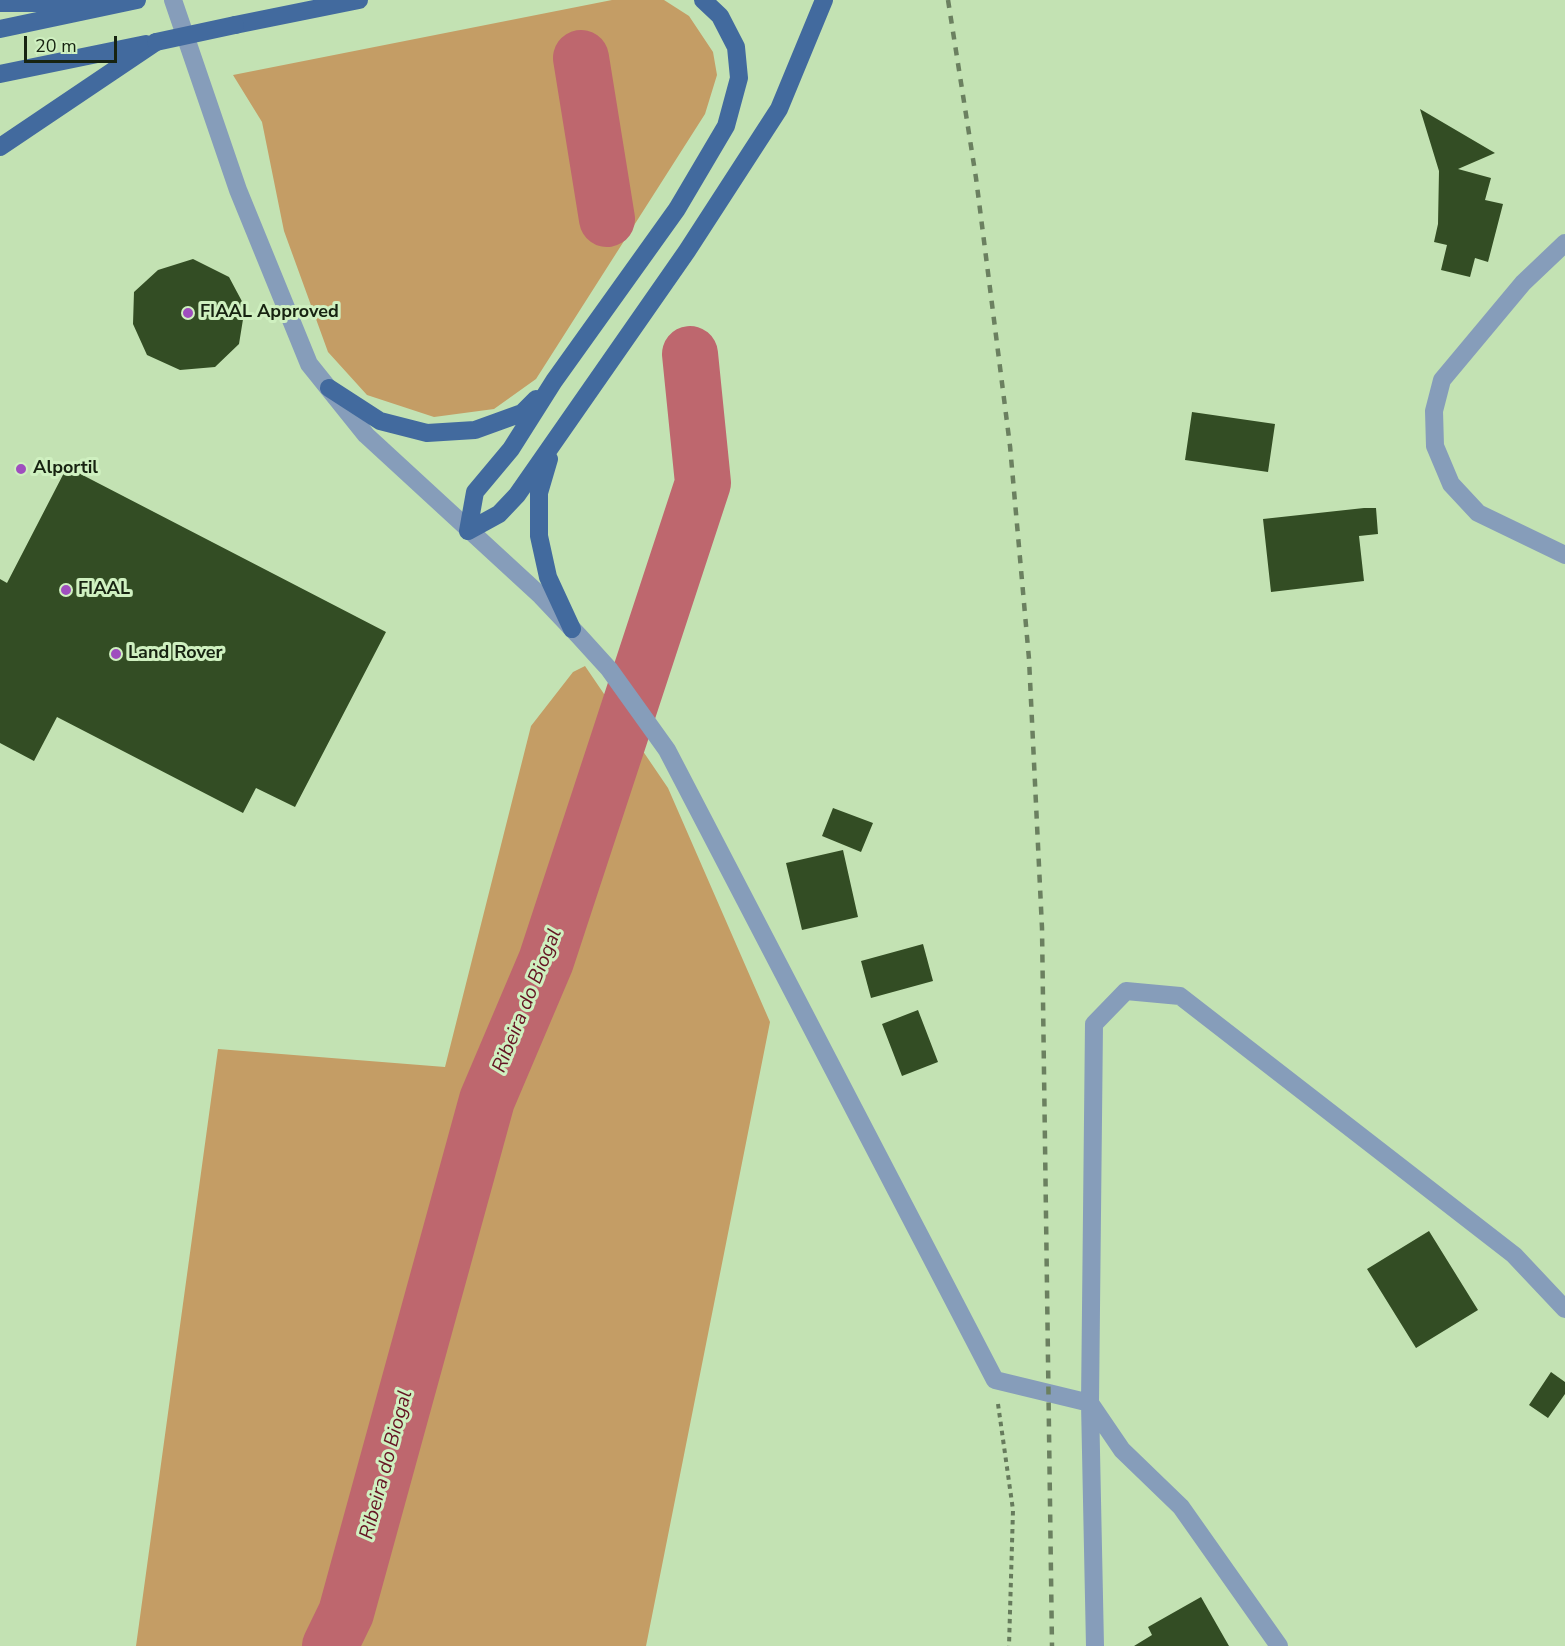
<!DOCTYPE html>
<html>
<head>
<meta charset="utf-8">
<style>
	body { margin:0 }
	#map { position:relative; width:1565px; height:1646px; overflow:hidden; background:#c3e2b3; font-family:"Nunito Sans",sans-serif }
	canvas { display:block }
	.scale { position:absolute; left:24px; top:36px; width:93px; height:27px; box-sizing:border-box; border:3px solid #172311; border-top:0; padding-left:8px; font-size:18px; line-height:21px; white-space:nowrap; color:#172311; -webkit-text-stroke:4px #cff0c0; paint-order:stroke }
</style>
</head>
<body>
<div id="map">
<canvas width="1565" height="1646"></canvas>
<div class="scale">20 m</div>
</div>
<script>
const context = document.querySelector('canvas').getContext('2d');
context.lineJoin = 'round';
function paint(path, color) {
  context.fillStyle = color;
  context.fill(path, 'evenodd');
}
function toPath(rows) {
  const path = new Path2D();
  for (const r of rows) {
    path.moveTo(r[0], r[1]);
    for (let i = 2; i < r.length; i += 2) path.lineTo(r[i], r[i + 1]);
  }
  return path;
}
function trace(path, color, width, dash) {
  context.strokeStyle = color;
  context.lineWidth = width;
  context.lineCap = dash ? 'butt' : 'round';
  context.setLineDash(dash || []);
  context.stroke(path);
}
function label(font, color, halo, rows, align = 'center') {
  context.font = font + ' "Nunito Sans",sans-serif';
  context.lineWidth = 6;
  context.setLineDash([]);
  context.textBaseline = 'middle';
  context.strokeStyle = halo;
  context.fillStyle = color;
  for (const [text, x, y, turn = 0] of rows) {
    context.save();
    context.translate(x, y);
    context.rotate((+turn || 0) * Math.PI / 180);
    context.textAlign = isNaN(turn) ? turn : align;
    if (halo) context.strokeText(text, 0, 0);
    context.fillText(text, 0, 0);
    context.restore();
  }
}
paint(toPath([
	[612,0,664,0,689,16,713,52,717,75,705,114,536,379,494,409,434,417,367,395,328,352,284,231,262,122,233,75],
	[585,666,668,788,770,1022,646,1646,136,1646,218,1049,445,1067,531,726,573,672]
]), '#c49d65');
trace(toPath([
	[581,58,607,219],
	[330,1646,346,1613,487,1100,546,961,703,483,690,354]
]), '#be676e', 56);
paint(toPath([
	[1420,109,1495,153,1458,169,1491,178,1485,200,1503,204,1488,262,1475,258,1470,277,1441,270,1447,245,1434,242,1438,224,1439,171],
	[193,259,229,277,245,307,239,344,215,367,180,370,147,355,133,324,134,292,158,270],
	[1192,412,1275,424,1268,472,1185,460],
	[67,467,386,632,295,807,256,788,243,813,57,717,34,761,0,743,0,579,7,583],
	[1364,508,1376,508,1378,534,1359,536,1364,581,1271,592,1263,519],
	[833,808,873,823,861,852,822,836],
	[843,850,858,917,802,930,786,863],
	[923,944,933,981,871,998,861,961],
	[918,1010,938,1062,902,1076,882,1024],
	[1429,1231,1478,1310,1416,1348,1367,1269],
	[1551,1372,1565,1382,1565,1394,1548,1418,1529,1405],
	[1201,1597,1229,1646,1134,1646,1152,1635,1148,1627]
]), '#334d24');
trace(toPath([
	[998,1404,1013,1510,1009,1646]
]), '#667b5c', 4, [4.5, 4.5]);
trace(toPath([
	[173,0,238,190,309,364,366,435,541,596,579,636,609,669,667,750,995,1380,1090,1403],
	[1565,243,1523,283,1442,380,1434,411,1435,446,1451,484,1478,513,1565,555],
	[1090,1403,1122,1450,1181,1507,1279,1646],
	[1095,1646,1090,1403,1094,1024,1126,991,1180,996,1514,1255,1565,1309]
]), '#869dba', 18);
trace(toPath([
	[0,3,88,3],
	[235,25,359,0],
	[0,29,137,0],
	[0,74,146,44],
	[0,147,156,42],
	[329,388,380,421,427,433,475,430,522,413,536,399],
	[549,459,539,493,539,536,548,577,572,629],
	[468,531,499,514,517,495,687,251,779,109,824,0],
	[468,531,475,492,511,449,554,381,677,209,726,126,739,78,736,47,720,16,703,0]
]), '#426a9e', 18);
trace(toPath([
	[948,0,976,178,1010,446,1029,659,1042,928,1052,1646]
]), '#6b8060', 4.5, [8, 8]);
trace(toPath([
	[156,42,235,25]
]), '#426a9e', 18);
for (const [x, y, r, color] of [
	[188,313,6,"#9f4ebe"],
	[21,469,6,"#9f4ebe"],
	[66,590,6,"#9f4ebe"],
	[116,654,6,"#9f4ebe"]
]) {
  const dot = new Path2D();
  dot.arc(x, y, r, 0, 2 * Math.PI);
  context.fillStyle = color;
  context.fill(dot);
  trace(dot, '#cff0c0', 2);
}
label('bold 18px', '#172311', '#cff0c0', [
	["FIAAL Approved",200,313],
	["Alportil",33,469],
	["FIAAL",78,590],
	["Land Rover",128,654]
], 'left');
label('italic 20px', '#641322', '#cff0c0', [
	["Ribeira do Biogal",528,1001,-68],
	["Ribeira do Biogal",387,1465,-75]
]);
</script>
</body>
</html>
